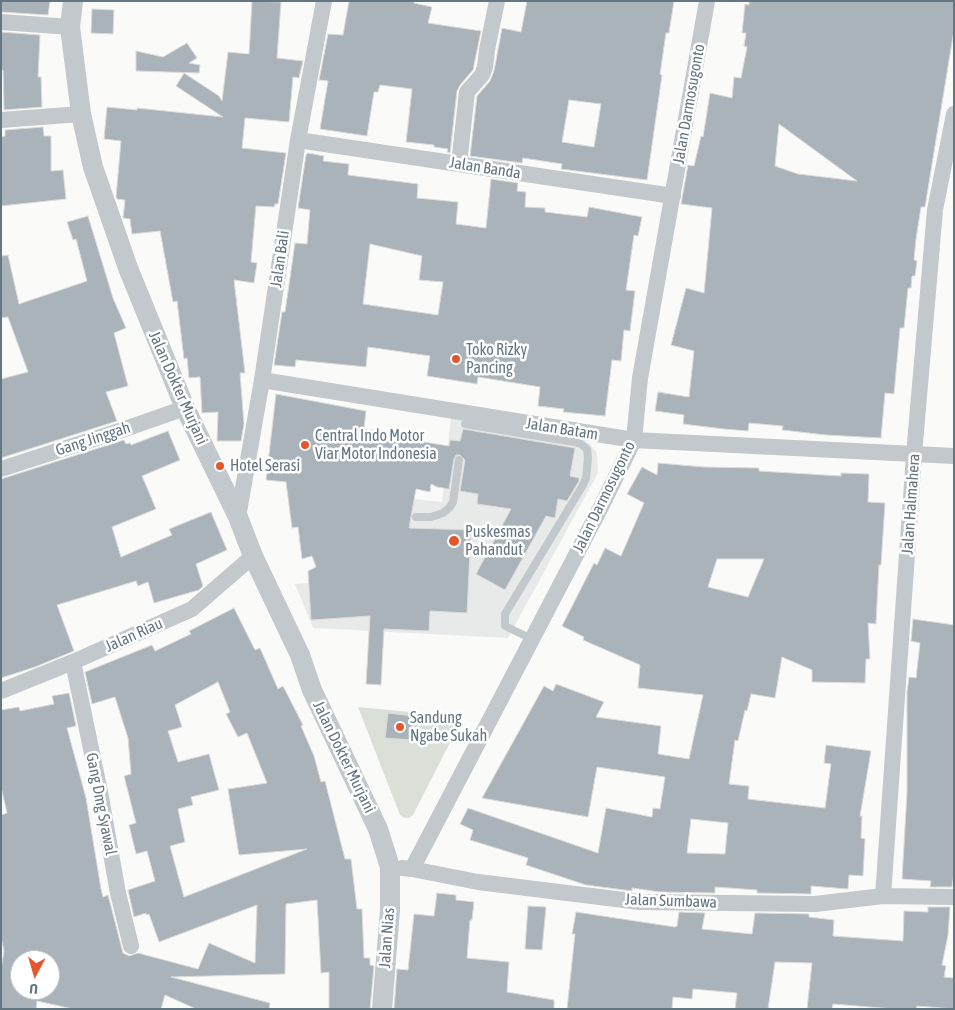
<!DOCTYPE html>
<html>
<head>
<meta charset="utf-8">
<style>
	body { margin:0 }
	#map { position:relative; width:955px; height:1010px; overflow:hidden; background:#fafaf8; font-family:"Asap Condensed",sans-serif }
	canvas { display:block }
	.frame { position:absolute; inset:0; border:2px solid #657683; pointer-events:none }
	.north { position:absolute; left:10px; top:950px; width:50px; height:50px; box-sizing:border-box; background:#fff; border:1px solid #c1c8cd; border-radius:50%; rotate:186deg; font-size:14px; font-weight:700; line-height:20px; text-align:center; color:#657683 }
	.north::after { content:''; display:block; margin:auto; width:18px; height:22px; background:#e4572e; clip-path:polygon(50% 0,100% 100%,50% 72%,0 100%) }
</style>
</head>
<body>
<div id="map">
<canvas width="955" height="1010"></canvas>
<div class="frame"></div>
<div class="north">U</div>
</div>
<script>
const context = document.querySelector('canvas').getContext('2d');
context.lineJoin = 'round';
function paint(path, color) {
  context.fillStyle = color;
  context.fill(path, 'evenodd');
}
function toPath(rows) {
  const path = new Path2D();
  for (const r of rows) {
    path.moveTo(r[0], r[1]);
    for (let i = 2; i < r.length; i += 2) path.lineTo(r[i], r[i + 1]);
  }
  return path;
}
function trace(path, color, width, dash) {
  context.strokeStyle = color;
  context.lineWidth = width;
  context.lineCap = dash ? 'butt' : 'round';
  context.setLineDash(dash || []);
  context.stroke(path);
}
function label(font, color, halo, rows, align = 'center') {
  context.font = font + ' "Asap Condensed",sans-serif';
  context.lineWidth = 5;
  context.setLineDash([]);
  context.textBaseline = 'middle';
  context.strokeStyle = halo;
  context.fillStyle = color;
  for (const [text, x, y, turn = 0] of rows) {
    context.save();
    context.translate(x, y);
    context.rotate((+turn || 0) * Math.PI / 180);
    context.textAlign = isNaN(turn) ? turn : align;
    if (halo) context.strokeText(text, 0, 0);
    context.fillText(text, 0, 0);
    context.restore();
  }
}
paint(toPath([
	[451,416,582,439,590,444,597,453,598,473,508,638,313,628,295,584,351,580,342,492,442,502]
]), '#e8e9e9');
paint(toPath([
	[358,707,463,717,413,815,409,818,405,818,400,815]
]), '#dadfd7');
const building = toPath([
	[1,1,50,1,48,15,1,12,1,1],
	[252,1,281,2,277,58,303,61,299,78,293,77,289,122,245,118,242,148,286,153,278,204,275,204,274,207,256,206,251,262,257,263,254,283,234,280,245,373,240,373,244,424,241,441,217,441,218,412,202,413,200,377,189,378,187,358,184,359,177,301,173,302,160,231,132,234,130,219,123,218,125,200,117,199,116,197,121,141,104,139,107,107,137,110,137,108,223,117,176,86,184,73,219,96,222,101,228,52,249,54,252,1],
	[349,1,414,1,414,3,432,7,428,23,481,31,473,70,460,85,457,91,450,153,447,152,448,149,434,147,434,145,406,142,412,89,380,85,378,92,374,92,367,136,320,129,328,81,319,80,328,34,343,35,349,1],
	[527,1,674,1,669,33,666,33,660,74,662,75,647,180,561,169,562,164,523,158,522,163,470,156,477,96,490,81,494,71,502,28,521,32,527,1],
	[569,100,601,104,594,147,562,142,569,100],
	[749,1,954,1,954,30,925,207,921,207,916,239,914,260,917,261,915,276,912,276,911,288,908,288,904,328,900,328,894,394,885,393,881,438,826,435,782,430,783,426,749,423,748,431,724,429,683,424,684,415,655,411,658,392,689,397,694,351,671,345,686,288,704,293,712,208,681,204,688,165,694,166,701,136,703,137,710,93,732,98,734,77,741,78,747,47,744,46,746,33,742,33,745,4,749,5,749,1],
	[779,124,857,181,798,174,775,166,779,124],
	[92,9,114,10,113,34,91,33,92,9],
	[1,32,40,35,38,77,41,77,42,107,4,110,3,70,1,70,1,32],
	[187,43,197,58,189,63,200,65,199,73,136,71,136,51,163,57,187,43],
	[43,127,44,136,51,136,51,171,63,170,66,199,1,206,1,137,5,136,5,130,43,127],
	[308,153,324,156,323,161,349,164,348,175,418,184,417,198,458,202,456,224,486,228,491,179,518,183,517,191,526,192,525,207,545,208,545,212,587,217,589,207,642,217,638,236,634,235,626,290,635,291,630,331,624,330,621,361,612,360,605,416,563,412,564,409,538,406,540,387,478,377,477,384,427,376,430,356,368,347,366,367,296,360,295,367,274,365,282,312,285,312,295,243,307,244,310,210,298,208,306,155,308,153],
	[370,244,422,256,419,280,443,282,438,315,363,304,370,244],
	[88,216,113,298,126,328,114,333,128,386,106,392,117,421,1,458,1,379,28,372,8,317,1,318,1,256,8,255,19,304,87,281,76,239,73,240,67,222,88,216],
	[276,394,366,411,364,429,399,434,399,438,449,446,450,440,460,441,463,429,575,448,570,476,579,478,579,481,567,501,558,499,555,518,546,516,505,590,476,574,511,509,477,504,478,494,460,491,465,460,460,455,456,455,454,459,449,489,437,487,431,484,430,492,416,489,409,528,471,530,467,613,430,611,429,631,384,629,381,685,366,684,370,616,311,620,308,571,316,567,312,556,302,559,298,527,292,528,286,482,266,480,276,394],
	[168,431,180,460,142,476,156,509,112,527,121,557,172,535,169,529,211,512,227,550,196,564,203,586,199,590,154,603,148,582,138,586,136,581,57,605,74,651,35,667,1,678,1,479,124,440,126,444,130,443,131,445,168,431],
	[658,463,704,467,759,468,759,471,841,476,841,473,869,474,868,502,885,503,881,565,879,565,876,624,868,623,870,659,866,659,865,683,812,682,812,670,782,657,775,698,751,694,747,711,745,710,738,741,735,740,729,784,749,786,748,799,825,808,831,764,824,763,826,745,871,751,860,816,862,816,861,838,865,839,863,876,849,875,848,889,811,886,811,894,757,893,757,890,715,887,715,893,660,892,632,888,632,891,586,885,526,865,528,858,470,840,473,830,460,824,468,808,598,853,606,808,652,817,653,808,660,809,665,777,597,767,588,817,482,798,544,686,553,691,556,684,604,702,596,717,661,726,658,754,689,759,703,695,638,688,640,665,583,640,584,637,562,626,594,563,597,565,605,548,621,556,644,503,627,494,642,467,657,475,658,463],
	[717,559,764,559,748,597,708,587,717,559],
	[691,819,728,823,725,854,687,853,691,819],
	[234,608,255,650,260,648,278,689,283,686,303,725,301,726,314,756,321,782,325,781,345,859,351,859,357,909,362,909,364,958,370,958,370,965,374,966,370,1009,329,1009,329,972,321,973,317,900,286,904,285,974,171,977,270,1003,269,1009,196,1009,165,995,161,1009,73,1009,37,1001,36,1009,1,1009,1,969,4,951,1,937,1,815,7,813,1,787,1,710,19,707,20,711,54,704,52,696,69,693,76,726,67,728,86,798,101,889,103,897,108,895,123,953,129,956,138,953,198,969,209,943,255,963,257,905,159,942,149,914,146,915,146,913,134,917,128,890,155,881,147,851,136,854,129,825,136,823,124,776,131,774,128,738,115,697,92,704,85,672,152,645,155,651,191,634,189,631,234,608],
	[218,682,230,712,226,714,238,737,247,733,267,783,228,789,239,855,307,849,184,897,170,846,185,842,178,809,193,805,191,797,219,790,209,754,178,762,168,731,182,727,175,705,218,682],
	[20,960,50,960,50,990,20,990,20,960],
	[913,619,954,625,954,873,952,887,930,887,931,881,902,879,907,792,907,692,909,677,916,678,920,643,911,641,913,619],
	[388,713,414,716,412,740,385,738,388,713],
	[437,893,456,895,456,900,474,902,472,920,470,920,467,958,509,962,507,992,554,1000,554,1009,394,1009,397,969,408,970,414,914,434,916,437,893],
	[528,906,546,907,542,950,525,949,528,906],
	[928,907,950,907,948,935,942,965,946,966,944,977,954,978,954,1009,917,1006,916,1009,894,1009,833,1004,832,1009,807,1009,812,963,775,962,768,1009,735,1009,737,993,693,989,692,999,673,997,672,1009,567,1009,575,934,572,934,576,912,675,927,677,926,679,912,705,913,702,929,752,934,755,913,809,914,809,917,834,920,833,936,903,941,904,911,928,912,928,907]
]);
paint(building, '#aab3b9');
trace(building, '#dcdcda', 1);
trace(toPath([
	[465,424,574,442,581,444,587,449,588,458,586,478,583,485,505,614,505,626,532,639],
	[416,517,431,517,443,513,449,508,453,502,459,460]
]), '#c3c8cc', 8);
trace(toPath([
	[1,22,70,27],
	[1,120,81,114],
	[298,140,673,196],
	[459,164,467,92,482,75,485,67,487,50,497,1],
	[262,380,634,440,954,456],
	[1,469,122,430,185,408],
	[238,517,262,380,298,140,324,1],
	[73,662,100,792,118,893,131,946],
	[1,691,73,662,192,609,253,556],
	[402,868,412,869,478,882,640,902,815,904,883,896,954,897],
	[412,869,601,507,634,440,640,378,707,1],
	[883,896,914,455,935,210,954,114]
]), '#c3c8cc', 16);
trace(toPath([
	[73,1,70,27,81,114,93,167,128,268,185,408,238,517,253,556,300,655,312,690,378,829,390,867,390,910,382,1009]
]), '#c3c8cc', 20);
for (const [x, y, r, color] of [
	[456,359,5,"#e4572e"],
	[305,445,5,"#e4572e"],
	[220,466,5,"#e4572e"],
	[454,541,6,"#e4572e"],
	[400,727,5,"#e4572e"]
]) {
  const dot = new Path2D();
  dot.arc(x, y, r, 0, 2 * Math.PI);
  context.fillStyle = color;
  context.fill(dot);
  trace(dot, '#fff', 2);
}
label('16px', '#657683', '#fff', [
	["Jalan Darmosugonto",689,104,-80],
	["Jalan Banda",485,168,9],
	["Jalan Bali",280,259,-82],
	["Jalan Dokter Murjani",178,388,66],
	["Jalan Batam",562,429,9],
	["Gang Jinggah",93,439,-18],
	["Jalan Darmosugonto",604,497,-64],
	["Jalan Halmahera",911,504,-86],
	["Jalan Riau",134,635,-24],
	["Jalan Dokter Murjani",344,757,64],
	["Gang Dmg Syawal",101,804,79],
	["Jalan Sumbawa",671,901,2],
	["Jalan Nias",387,938,-86]
]);
label('16px', '#657683', '#fff', [
	["Toko Rizky",466,350],
	["Pancing",466,368],
	["Central Indo Motor",315,436],
	["Viar Motor Indonesia",315,454],
	["Hotel Serasi",230,466],
	["Puskesmas",465,532],
	["Pahandut",465,550],
	["Sandung",410,718],
	["Ngabe Sukah",410,736]
], 'left');
</script>
</body>
</html>
